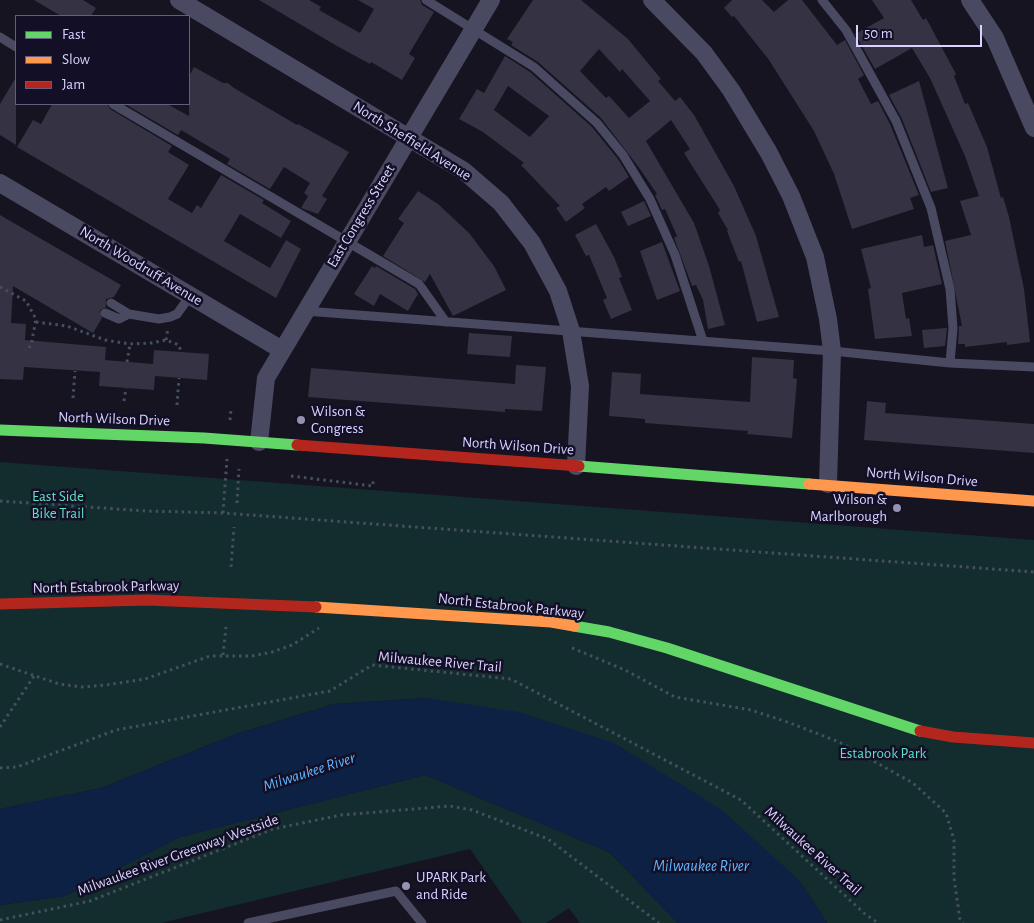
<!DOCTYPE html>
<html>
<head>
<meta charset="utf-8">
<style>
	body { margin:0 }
	#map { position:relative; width:1034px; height:923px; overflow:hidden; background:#161421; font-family:"Alegreya Sans",sans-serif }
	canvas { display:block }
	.legend { position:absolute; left:15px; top:15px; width:175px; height:90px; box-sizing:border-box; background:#130f26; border:1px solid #625e7d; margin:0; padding:6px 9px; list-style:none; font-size:15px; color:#d9d4ff }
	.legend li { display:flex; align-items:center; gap:10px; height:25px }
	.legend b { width:25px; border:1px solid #625e7d }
	.scale { position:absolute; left:856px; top:25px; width:126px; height:22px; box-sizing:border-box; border:2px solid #d9d4ff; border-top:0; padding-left:6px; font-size:15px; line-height:18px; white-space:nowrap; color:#d9d4ff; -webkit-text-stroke:4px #130f26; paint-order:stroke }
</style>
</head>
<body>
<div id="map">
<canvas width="1034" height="923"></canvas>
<ul class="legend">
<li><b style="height:6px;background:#63d668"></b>Fast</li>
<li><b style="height:6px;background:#ff974d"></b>Slow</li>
<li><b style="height:6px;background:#b3261e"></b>Jam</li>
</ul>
<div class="scale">50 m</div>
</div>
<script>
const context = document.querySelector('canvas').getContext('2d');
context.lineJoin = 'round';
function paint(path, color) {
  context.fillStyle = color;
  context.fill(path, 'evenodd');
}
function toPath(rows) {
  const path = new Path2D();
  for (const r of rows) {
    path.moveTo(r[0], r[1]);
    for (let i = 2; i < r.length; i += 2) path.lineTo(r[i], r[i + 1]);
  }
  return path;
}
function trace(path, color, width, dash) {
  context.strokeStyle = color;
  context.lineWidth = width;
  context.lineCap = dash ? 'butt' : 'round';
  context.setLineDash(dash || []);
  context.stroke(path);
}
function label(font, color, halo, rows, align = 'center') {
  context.font = font + ' "Alegreya Sans",sans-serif';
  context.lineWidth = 5;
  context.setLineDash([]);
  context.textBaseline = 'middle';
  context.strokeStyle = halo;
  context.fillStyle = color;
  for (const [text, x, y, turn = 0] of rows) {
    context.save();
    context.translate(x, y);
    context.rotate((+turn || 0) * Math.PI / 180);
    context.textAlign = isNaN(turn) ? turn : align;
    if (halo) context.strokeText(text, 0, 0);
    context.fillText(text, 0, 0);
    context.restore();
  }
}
paint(toPath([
	[0,462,1034,540,1034,923,827,923,799,880,427,698,334,704,233,735,101,788,0,809],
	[425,775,609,852,678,923,580,923,569,908,546,923,522,923,470,849,161,923,0,923,0,905,65,896,180,837]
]), '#132c2d');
paint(toPath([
	[427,698,519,712,614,743,722,810,799,880,827,923,678,923,609,852,425,775,180,837,65,896,0,905,0,809,101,788,233,735,334,704]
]), '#0d2144');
paint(toPath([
	[34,0,83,0,96,8,91,16,61,16],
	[259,0,309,0,321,7,319,10,360,33,374,9,358,0,420,0,422,5,434,12,409,54,415,58,402,80,371,62,370,64,337,46],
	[533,0,581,0,628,39,661,79,658,81,675,101,680,97,694,115,734,186,756,236,779,317,757,322,741,261,739,262,727,231,728,230,718,213,720,210,684,153,690,149,671,120,646,141,694,223,709,266,725,325,708,329,703,300,696,285,692,286,674,238,677,236,665,209,662,210,655,195,657,194,640,169,601,118,538,62,511,45,513,42,507,39],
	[599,49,620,72,622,69,650,101,629,118,609,96,606,98,580,71],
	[732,0,762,0,774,12,788,0,802,0,837,45,845,40,864,75,858,79,871,104,878,101,890,124,919,195,910,198,914,209,852,229,834,174,814,131,769,60,734,16,732,17,724,8],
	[872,0,911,0,923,20,926,18,956,74,954,76,965,104,968,103,987,147,1001,198,1003,197,1009,217,1024,289,1030,342,1007,345,1007,342,965,347,965,344,958,344,959,326,962,326,945,241,971,235,960,201,979,196,965,156,930,78,912,48,875,69,855,34,884,18],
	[505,56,530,72,592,127,618,159,629,177,609,191,606,187,582,204,585,208,566,222,556,208,560,206,521,165,524,163,483,132,459,119,477,89,484,93],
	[508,86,549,116,530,137,494,110],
	[194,67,223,83,228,83,234,88,297,125,298,124,349,152,322,196,327,199,318,214,301,208,308,196,304,193,310,183,284,167,270,189,227,164,230,159,181,130,178,135,125,104,167,104,189,116,189,76],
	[16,77,16,145,0,135,0,104],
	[919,81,948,188,931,192,902,119,889,95],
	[52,104,107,104,110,109,172,146,168,152,189,165,168,199,192,213,197,205,201,208,221,175,264,200,262,203,291,221,281,238,240,214,224,241,270,268,286,240,301,249,276,298,17,147,33,120,41,124],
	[418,191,438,204,469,233,494,266,506,290,453,316,430,274,425,282,383,256,404,223,398,219],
	[644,201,651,216,628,226,621,212],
	[0,215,121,285,114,297,106,299,106,307,100,310,102,318,93,333,13,286,11,323,26,324,25,340,106,347,105,360,153,364,154,350,209,354,207,380,155,376,154,390,99,386,100,372,24,367,23,380,0,379],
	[596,224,614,257,622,277,619,278,632,310,611,319,603,300,607,298,589,255,586,256,575,235],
	[922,235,924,247,933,245,942,284,902,293,906,319,909,318,912,336,875,339,868,289,871,288,861,249],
	[662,242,680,291,657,300,640,251],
	[372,266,375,268,376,266,415,289,418,294,408,311,380,294,374,306,354,294],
	[947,328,945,346,924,348,922,330],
	[469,333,512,336,510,357,467,354],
	[752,357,794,360,793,378,797,379,792,438,747,434,748,431,645,423,645,419,609,416,612,372,641,374,640,394,750,402],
	[516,365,546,367,542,411,505,409,505,412,308,397,311,368,515,384],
	[867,401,886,403,885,413,1034,424,1034,453,864,440]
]), '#343243');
trace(toPath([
	[0,287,26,301,36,319,31,346,25,350],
	[36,322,67,326,105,340,130,344,152,343,166,340,179,345,181,352],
	[166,340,168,328],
	[127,362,130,344],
	[73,398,75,371],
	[124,401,126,388],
	[177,405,179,378],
	[230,420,231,409],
	[291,476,373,486,373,478],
	[0,501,146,511,223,513,1034,572],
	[237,503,239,469],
	[223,513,227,459],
	[231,567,234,527],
	[572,648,625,670,675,697,751,710,790,723,839,742,913,783,946,813,954,840,954,878,960,920,963,923],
	[223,655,226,627],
	[0,664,59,684,83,687,106,685,145,679,210,656,252,656,272,652,292,645,319,628],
	[0,727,34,676],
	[0,768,17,767,116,730,330,691,372,665,511,679,741,800,865,914,878,923],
	[0,920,90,901,273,829,341,815,450,806,472,810,548,839,659,923]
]), '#44505f', 3, [2.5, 4]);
trace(toPath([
	[426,0,534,67,597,123,623,155,650,199,675,255,703,341],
	[822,0,846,30,896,121,931,208,950,289,953,328,950,363],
	[0,37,16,47],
	[113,104,419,284,446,322],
	[305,311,832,351,950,363,1034,367],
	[105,313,119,319,129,314,111,303],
	[129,314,159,319,170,317,177,314,190,296],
	[248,923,396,891,422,923]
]), '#4a4962', 9);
trace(toPath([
	[179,0,464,171,501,203,532,243,558,291,571,331,580,386,576,466],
	[652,0,704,53,731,90,769,153,791,196,815,257,828,319,832,351,828,484],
	[970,0,995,38,1034,128],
	[0,183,282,350],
	[259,442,266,378,491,0]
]), '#4a4962', 18);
trace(toPath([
	[0,430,204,438,297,445],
	[579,466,809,484],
	[574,626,609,632,667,648,920,731]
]), '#63d668', 11);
trace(toPath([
	[809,484,1034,501],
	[316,607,551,622,574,626]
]), '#ff974d', 11);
trace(toPath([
	[297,445,579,466],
	[0,604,147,600,316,607],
	[920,731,953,737,1034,743]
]), '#b3261e', 11);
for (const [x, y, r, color] of [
	[301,420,5,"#9591b1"],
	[897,508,5,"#9591b1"],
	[406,886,5,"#9591b1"]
]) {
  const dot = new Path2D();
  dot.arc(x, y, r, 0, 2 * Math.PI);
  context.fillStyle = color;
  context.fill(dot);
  trace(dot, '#130f26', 2);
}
label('15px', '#d9d4ff', '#130f26', [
	["North Sheffield Avenue",412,141,32],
	["East Congress Street",361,216,-59],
	["North Woodruff Avenue",141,266,31],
	["North Wilson Drive",114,419,2],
	["North Wilson Drive",518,446,4],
	["North Wilson Drive",922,477,5],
	["North Estabrook Parkway",106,587,-1],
	["North Estabrook Parkway",511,606,6],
	["Milwaukee River Trail",440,662,5],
	["Milwaukee River Trail",813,851,42],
	["Milwaukee River Greenway Westside",178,855,-20]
]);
label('15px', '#d9d4ff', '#130f26', [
	["Wilson &",311,411],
	["Congress",311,428],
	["Wilson &",887,499,"right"],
	["Marlborough",887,516,"right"],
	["UPARK Park",416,877],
	["and Ride",416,894]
], 'left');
label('15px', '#5fe0c0', '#130f26', [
	["East Side",58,496],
	["Bike Trail",58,513],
	["Estabrook Park",883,753]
]);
label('italic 16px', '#62b6ff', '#130f26', [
	["Milwaukee River",309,772,-18],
	["Milwaukee River",701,866]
]);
</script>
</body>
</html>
